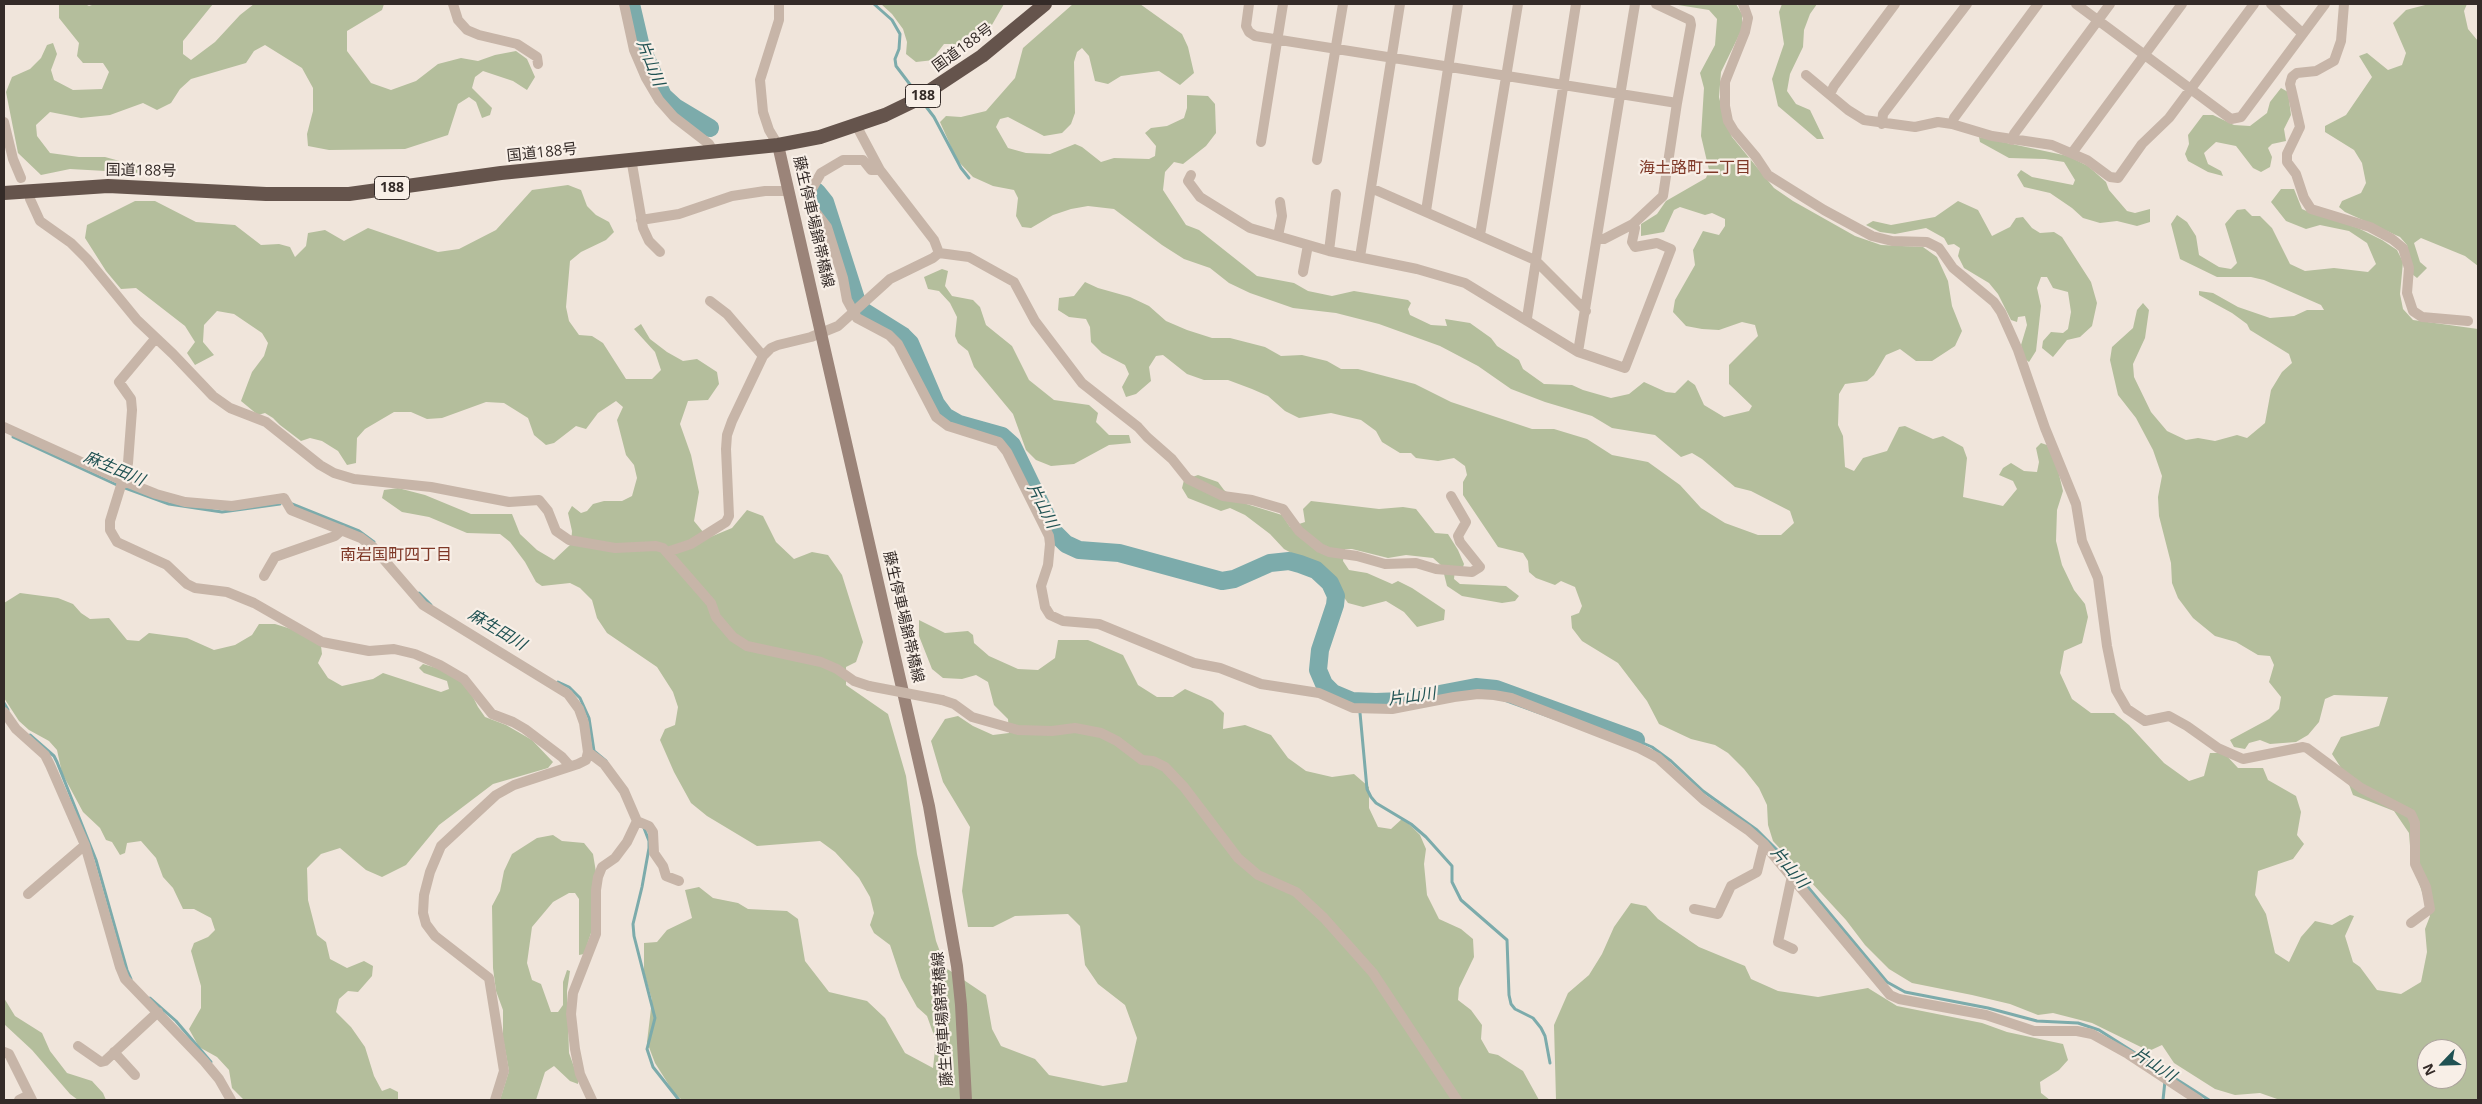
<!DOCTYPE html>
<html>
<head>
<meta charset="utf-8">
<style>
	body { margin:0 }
	#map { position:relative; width:2482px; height:1104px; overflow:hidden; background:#f0e5db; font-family:"Open Sans",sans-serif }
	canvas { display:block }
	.frame { position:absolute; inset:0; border:5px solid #342b28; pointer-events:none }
	.north { position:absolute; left:2417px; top:1039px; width:50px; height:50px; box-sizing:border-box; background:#f8efe7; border:1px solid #aaa19b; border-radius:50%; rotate:246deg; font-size:14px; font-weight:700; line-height:20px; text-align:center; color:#342b28 }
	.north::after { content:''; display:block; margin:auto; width:18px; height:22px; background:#205253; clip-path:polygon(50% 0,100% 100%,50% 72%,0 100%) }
</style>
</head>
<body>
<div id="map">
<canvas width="2482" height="1104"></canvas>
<div class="frame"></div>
<div class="north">N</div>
</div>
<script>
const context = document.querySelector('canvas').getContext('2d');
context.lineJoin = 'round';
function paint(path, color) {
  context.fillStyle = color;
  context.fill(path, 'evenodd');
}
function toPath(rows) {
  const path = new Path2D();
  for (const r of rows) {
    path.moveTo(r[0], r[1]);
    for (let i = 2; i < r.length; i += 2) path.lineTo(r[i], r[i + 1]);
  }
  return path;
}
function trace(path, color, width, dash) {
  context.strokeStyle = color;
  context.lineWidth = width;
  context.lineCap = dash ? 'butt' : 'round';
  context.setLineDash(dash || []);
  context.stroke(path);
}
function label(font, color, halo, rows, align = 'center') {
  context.font = font + ' "Open Sans","Noto Sans JP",sans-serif';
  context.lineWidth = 4.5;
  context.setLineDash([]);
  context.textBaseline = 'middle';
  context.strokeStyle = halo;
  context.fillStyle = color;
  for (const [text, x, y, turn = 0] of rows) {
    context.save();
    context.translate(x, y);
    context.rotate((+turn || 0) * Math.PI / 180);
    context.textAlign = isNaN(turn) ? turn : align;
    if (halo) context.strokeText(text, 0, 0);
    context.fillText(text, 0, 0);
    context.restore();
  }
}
paint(toPath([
	[59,4,85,4,89,6,95,4,213,4,183,41,183,54,191,60,215,42,240,15,254,4,384,4,382,10,347,31,347,51,371,83,391,90,416,81,438,64,461,58,478,61,495,55,516,51,527,59,535,77,527,90,513,81,483,71,475,77,472,88,492,108,490,115,482,118,476,102,469,97,458,104,448,135,405,149,329,150,308,146,307,134,313,111,313,88,302,68,265,45,254,51,246,63,191,79,180,89,171,103,157,110,143,103,110,115,81,118,50,112,36,125,37,136,50,153,79,157,105,157,138,166,141,173,70,169,41,175,18,153,6,92,12,77,30,69,41,58,47,45,53,43,57,54,51,70,54,80,73,90,102,89,109,72,103,63,83,63,77,56,79,43,59,18],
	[881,4,1004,4,989,30,974,45,964,49,954,44,944,44,937,53,934,60,916,62,906,54,907,42,903,29,892,14],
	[1073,4,1140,4,1182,34,1188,47,1194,73,1180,85,1159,71,1121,76,1108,84,1095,81,1089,56,1082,48,1077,52,1074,62,1075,113,1071,124,1062,133,1044,136,1008,117,1000,119,996,127,1008,148,1026,153,1050,154,1075,144,1082,147,1101,162,1114,158,1149,159,1155,156,1156,146,1145,133,1151,128,1167,126,1184,118,1187,108,1187,95,1208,96,1215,104,1216,133,1206,146,1183,164,1174,162,1165,172,1163,190,1186,225,1199,230,1257,276,1294,283,1308,291,1332,296,1354,291,1408,300,1411,303,1408,309,1410,315,1431,325,1447,326,1445,319,1470,323,1491,338,1497,346,1519,360,1523,369,1544,384,1572,385,1583,390,1611,398,1629,394,1644,382,1666,392,1675,393,1688,380,1695,385,1704,405,1724,417,1749,411,1752,406,1729,384,1729,365,1758,336,1755,325,1742,322,1719,330,1702,329,1686,326,1673,312,1675,300,1695,265,1693,250,1703,231,1719,235,1725,226,1725,219,1712,213,1705,215,1680,207,1674,210,1664,232,1641,236,1641,224,1657,214,1666,201,1706,178,1709,170,1701,136,1704,88,1700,73,1715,45,1717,19,1709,10,1672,4,1736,4,1742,14,1742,29,1721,72,1719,97,1724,117,1732,137,1774,188,1793,201,1855,236,1881,245,1923,247,1937,257,1948,281,1952,306,1962,331,1955,346,1932,361,1916,361,1900,349,1886,355,1874,375,1867,381,1845,384,1839,394,1838,425,1843,436,1845,467,1854,471,1863,458,1887,451,1899,427,1905,426,1933,439,1943,436,1963,447,1967,458,1963,497,2003,506,2017,489,2013,481,1999,475,2003,468,2011,463,2024,471,2037,472,2039,462,2036,448,2041,443,2047,445,2056,462,2063,491,2057,510,2056,541,2062,565,2074,590,2085,604,2088,617,2082,643,2064,651,2060,673,2072,699,2091,713,2114,713,2129,725,2164,763,2189,781,2204,776,2210,753,2224,753,2238,768,2263,768,2268,780,2296,796,2301,812,2297,835,2304,844,2293,859,2258,871,2255,895,2266,914,2275,953,2289,962,2301,937,2315,921,2332,925,2350,915,2354,916,2345,936,2353,962,2360,967,2377,990,2401,994,2421,982,2427,952,2425,929,2430,916,2411,859,2409,833,2394,811,2353,795,2345,774,2332,754,2341,737,2379,726,2388,697,2334,695,2325,699,2319,722,2308,735,2296,742,2270,744,2260,740,2249,743,2245,749,2234,747,2230,740,2269,719,2279,709,2281,697,2269,682,2274,665,2270,656,2258,655,2236,642,2215,636,2193,618,2178,598,2172,583,2171,563,2159,516,2158,497,2162,476,2153,450,2136,418,2118,395,2110,360,2112,347,2133,328,2137,310,2143,303,2149,310,2145,338,2133,364,2134,377,2151,412,2167,431,2186,440,2198,438,2215,441,2237,435,2247,438,2265,423,2271,390,2282,372,2292,363,2289,354,2250,330,2247,324,2232,313,2199,295,2199,291,2213,293,2238,307,2270,318,2294,316,2307,310,2324,310,2321,305,2264,280,2251,277,2217,277,2180,259,2171,224,2177,215,2187,222,2196,236,2199,255,2219,267,2231,269,2237,263,2225,224,2237,210,2245,209,2252,216,2260,216,2272,228,2290,264,2305,271,2334,268,2368,272,2376,264,2367,243,2349,231,2320,225,2306,229,2286,221,2271,202,2281,189,2294,189,2302,209,2311,213,2358,228,2382,240,2397,250,2403,262,2400,294,2403,309,2413,320,2478,329,2478,1100,2280,1100,2260,1093,2235,1095,2215,1089,2174,1063,2162,1045,2149,1051,2092,1023,2053,1013,2038,1015,2010,1004,1972,995,1912,983,1889,969,1865,945,1846,920,1773,841,1768,825,1767,805,1759,788,1744,769,1728,753,1715,745,1691,739,1659,724,1647,701,1618,663,1582,641,1572,628,1571,616,1579,613,1582,606,1575,587,1561,581,1555,585,1536,578,1529,572,1528,561,1523,553,1498,547,1463,495,1463,482,1467,475,1465,466,1454,458,1438,461,1416,458,1411,453,1400,453,1382,442,1376,431,1361,420,1331,413,1299,418,1285,411,1268,396,1252,389,1228,380,1204,380,1187,374,1163,355,1156,356,1149,367,1151,381,1136,394,1126,397,1122,387,1129,374,1125,365,1102,353,1091,342,1090,327,1086,319,1069,317,1058,310,1059,298,1074,296,1085,282,1098,288,1130,297,1149,306,1166,321,1187,330,1212,338,1230,338,1265,347,1281,356,1302,355,1327,361,1341,369,1358,369,1415,384,1451,402,1532,429,1554,429,1587,439,1612,455,1648,462,1680,485,1701,508,1725,523,1758,535,1781,535,1794,523,1790,511,1751,491,1735,487,1702,459,1692,453,1681,457,1655,435,1612,428,1592,416,1545,402,1511,389,1478,366,1440,346,1379,324,1336,313,1293,308,1250,293,1229,283,1210,268,1184,259,1162,245,1114,209,1088,206,1071,209,1053,215,1031,228,1022,227,1016,216,1018,198,1014,190,993,186,973,177,957,160,940,122,946,116,961,117,986,111,1015,78,1023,48],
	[2427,1049,2457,1049,2457,1079,2427,1079],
	[1782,4,1817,4,1810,14,1804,30,1803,47,1790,74,1787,91,1796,104,1810,110,1824,139,1817,139,1778,106,1772,79,1784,44,1779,12],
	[2429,4,2467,4,2464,11,2468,29,2478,41,2478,266,2465,256,2421,238,2414,243,2420,262,2427,268,2417,278,2412,274,2407,245,2400,237,2345,212,2339,207,2342,201,2361,193,2366,183,2362,163,2354,150,2325,132,2325,126,2346,115,2372,77,2359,56,2367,53,2388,70,2402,65,2406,53,2393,23,2406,10],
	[2281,88,2288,92,2291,115,2284,129,2286,141,2272,144,2268,148,2272,157,2270,167,2261,172,2253,168,2236,146,2216,142,2204,153,2208,164,2221,171,2223,176,2208,172,2188,161,2185,154,2189,144,2188,135,2203,115,2213,115,2234,125,2250,126,2267,113,2270,102],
	[1979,137,2068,156,2088,166,2106,182,2109,190,2127,211,2135,213,2150,209,2150,222,2137,226,2117,221,2100,223,2083,218,2072,208,2050,193,2024,187,2017,175,2021,170,2032,177,2073,185,2075,180,2064,162,2045,159,2009,158,1980,142],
	[568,185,581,190,587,206,596,215,609,222,614,232,606,240,581,252,570,261,566,307,569,321,579,335,592,336,603,343,626,379,652,379,661,370,655,352,634,329,641,324,650,339,667,352,683,361,697,359,717,372,719,384,708,400,688,401,680,424,691,455,699,492,694,521,708,538,732,528,747,510,763,516,776,542,794,559,812,552,828,555,842,575,863,642,856,662,846,667,846,685,888,714,906,776,917,854,936,941,946,968,986,995,992,1029,1001,1046,1035,1059,1049,1075,1103,1086,1127,1082,1137,1038,1125,1005,1098,984,1085,965,1080,926,1068,914,1015,916,993,927,968,927,962,891,970,827,943,782,931,741,945,719,958,716,973,726,993,735,1009,733,1008,719,994,705,988,682,976,675,962,679,943,678,932,669,919,636,919,620,945,633,968,631,973,635,974,643,989,656,1018,669,1038,670,1055,658,1058,640,1088,640,1123,655,1138,685,1157,697,1173,697,1185,689,1212,701,1224,713,1223,729,1245,725,1271,735,1288,758,1306,771,1332,777,1354,774,1369,787,1369,808,1378,827,1391,829,1403,818,1420,835,1426,849,1424,864,1427,895,1439,919,1461,929,1473,939,1474,957,1459,988,1458,1000,1471,1010,1482,1025,1481,1039,1489,1053,1498,1055,1523,1071,1539,1100,682,1100,674,1093,655,1063,647,1042,652,1000,644,972,644,943,657,942,667,930,692,918,685,890,699,887,713,898,738,903,748,909,787,911,798,919,805,961,829,992,867,1001,885,1018,905,1053,933,1068,936,1041,927,1016,917,1007,901,978,890,945,874,933,870,925,874,913,870,897,859,878,835,852,820,841,757,846,707,816,691,803,674,772,660,740,665,729,675,725,678,707,673,692,657,667,607,633,597,618,592,600,580,588,570,583,542,586,536,582,525,562,510,542,500,534,467,533,429,517,402,512,382,498,384,490,398,488,425,495,471,514,512,514,520,534,537,550,554,560,571,544,572,531,568,513,572,506,581,513,587,511,593,504,604,501,622,501,632,496,637,478,634,465,626,455,617,420,623,407,616,401,598,413,586,429,576,426,554,443,546,445,534,435,528,418,504,403,486,402,442,418,427,419,411,412,394,412,365,429,357,438,356,463,347,465,338,451,322,441,310,438,301,441,280,425,273,418,265,413,258,415,241,401,252,372,264,356,268,343,262,333,234,314,217,311,204,325,203,342,214,355,195,365,187,353,195,342,185,326,136,288,121,289,106,271,85,238,87,225,135,201,155,201,196,222,235,225,261,245,279,244,290,247,295,257,306,246,308,233,325,230,344,241,368,228,438,252,459,249,496,230,532,190],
	[1958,201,1978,210,1992,236,2010,227,2016,218,2023,217,2032,228,2040,233,2054,232,2062,237,2091,282,2097,303,2092,326,2080,337,2067,340,2053,357,2042,348,2043,341,2051,332,2063,333,2068,329,2071,312,2068,292,2053,288,2047,277,2041,277,2037,288,2041,306,2036,351,2029,362,2025,359,2021,345,2027,325,2025,316,2018,317,2017,322,2011,320,1998,294,1989,283,1964,268,1958,256,1960,248,1954,244,1948,245,1944,238,1926,228,1895,234,1880,232,1866,225,1873,221,1891,225,1935,217],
	[942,269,948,271,945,286,952,296,973,300,980,307,986,325,1012,346,1029,380,1054,400,1089,405,1098,413,1096,422,1109,435,1129,435,1131,443,1109,445,1074,464,1051,466,1036,460,1026,450,1013,414,974,367,968,351,958,343,955,336,957,317,950,303,939,291,928,289,924,277],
	[1198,475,1218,482,1224,490,1240,502,1282,515,1290,527,1305,522,1303,509,1311,501,1379,509,1403,507,1416,509,1435,533,1448,534,1458,550,1464,564,1463,567,1455,569,1454,579,1460,584,1506,586,1519,596,1515,601,1502,603,1462,596,1447,586,1442,566,1433,558,1406,555,1388,558,1352,549,1345,549,1343,561,1349,570,1367,573,1392,584,1398,581,1412,588,1445,610,1444,620,1417,627,1404,612,1386,601,1363,607,1348,603,1325,571,1284,549,1270,534,1245,515,1230,508,1221,511,1188,498,1182,488,1184,480],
	[20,593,58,598,73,604,81,613,90,619,109,618,127,640,139,641,149,633,187,638,214,650,235,645,252,635,259,624,275,624,301,632,321,646,322,654,318,663,328,678,342,686,373,679,383,673,441,692,449,689,447,681,424,673,419,668,423,664,440,669,461,681,471,693,478,707,485,717,506,725,532,740,553,762,548,768,493,784,439,825,406,865,382,877,366,870,340,848,321,854,307,868,308,900,317,935,326,942,330,959,347,968,364,961,373,966,372,976,358,992,348,991,339,999,336,1012,351,1027,365,1047,374,1076,382,1091,390,1088,398,1092,398,1100,244,1100,232,1088,229,1070,217,1057,199,1047,189,1029,201,1008,201,986,191,951,194,943,208,937,215,930,211,918,194,909,183,909,173,888,163,877,156,858,141,841,127,843,125,853,120,855,112,842,106,840,100,828,83,812,62,773,57,750,49,741,29,730,19,721,4,698,4,603],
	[553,835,562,841,584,843,593,854,596,872,592,930,584,954,579,955,579,899,575,893,569,893,553,902,532,927,527,963,532,980,541,984,551,1012,558,1012,563,1005,563,982,567,970,570,971,567,991,569,1053,578,1078,578,1084,570,1081,554,1066,545,1072,536,1100,500,1100,509,1071,503,1038,503,1010,496,991,493,968,492,906,500,891,504,871,512,854,537,838],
	[1631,903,1646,906,1658,919,1699,947,1745,966,1751,979,1778,991,1818,997,1868,988,1897,1006,1982,1023,2007,1032,2063,1044,2068,1060,2059,1070,2040,1082,2041,1093,2050,1100,1556,1100,1554,1025,1568,993,1589,975,1602,954,1614,927],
	[4,998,15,1016,42,1033,50,1051,67,1073,92,1081,103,1093,106,1100,78,1100,70,1094,32,1050,4,1024]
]), '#b4be9c');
trace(toPath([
	[874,4,892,20,900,34,899,49,895,59,896,66,918,95],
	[921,100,934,117,961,168,969,178],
	[13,437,117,485,169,504,222,512,280,504],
	[292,504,359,531,374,542],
	[419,593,431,605],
	[558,682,569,687,580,698,589,718,594,751,606,761],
	[1359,702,1367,789,1371,797,1376,803,1411,824,1426,837,1452,866,1452,882,1461,900,1507,940,1509,995,1511,1004,1515,1009,1533,1018,1541,1028,1545,1036,1550,1063],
	[4,703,8,710],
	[30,735,54,756,57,762,96,860,127,970,131,979],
	[1636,740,1652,747,1671,761,1703,791,1757,830,1777,850,1887,982,1905,992,1988,1008,2037,1021,2078,1023,2099,1030,2209,1100],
	[644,828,649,841,649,848,642,887,633,924,634,936,655,1018,647,1049,653,1067,679,1100],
	[150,998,176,1021,211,1062],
	[2163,1100,2165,1081]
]), '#7cabab', 3);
trace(toPath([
	[631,4,641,47,663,96,675,107,710,128],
	[817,192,825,202,856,299,863,311,903,336,910,343,936,404,945,416,959,424,1002,436,1012,445,1054,532,1066,544,1079,550,1119,553,1222,581,1234,579,1270,563,1289,561,1300,564,1316,570,1330,583,1336,596,1335,605,1320,650,1318,670,1324,684,1333,693,1352,701,1376,702,1403,701,1476,687,1496,689,1636,740]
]), '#7cabab', 18);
trace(toPath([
	[453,4,458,20,467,30,479,35,517,44,537,57,538,64],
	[624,4,634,50,646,78,659,100,674,117,709,144,713,151],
	[1249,4,1246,26,1249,32,1255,36,1677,103],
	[1743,4,1748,18,1745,32,1725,82,1725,106,1728,121,1734,131,1756,157,1768,175,1824,210,1872,236,1892,241,1927,242,1939,248,1953,268,1994,302,2001,312,2018,350,2045,428,2076,504,2082,541,2098,578,2107,646,2116,690,2127,709,2145,721,2169,716,2187,726,2218,748,2243,759,2303,747,2307,748,2361,788,2411,814,2415,823,2415,864,2426,887,2430,909,2411,923],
	[2076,4,2231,119,2241,117,2325,4],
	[2271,4,2302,33],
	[2344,4,2341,41,2334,61,2316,71,2297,73,2292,77,2290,84,2300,127,2287,154,2287,162,2296,174,2304,198,2311,209,2370,227,2392,239,2403,248,2409,268,2407,293,2413,311,2422,317,2468,321],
	[1806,75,1848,110,1864,120,1915,127,1938,122,1952,124,1992,136,2052,145,2087,160,2110,177,2118,178,2142,144,2169,118,2254,4],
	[1830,94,1834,86,1895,4],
	[4,122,13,159,21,178],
	[1882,124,1883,114,1967,4],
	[1952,124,1954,118,2038,4],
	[856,125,880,170,934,240,939,253,969,257,1014,282,1035,321,1082,383,1138,427,1147,437,1172,459,1188,479,1223,496,1252,500,1283,509,1299,531,1320,548,1329,552,1357,556,1385,564,1416,563,1436,569,1472,572,1480,567,1460,542,1458,536,1466,522,1451,496],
	[2012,140,2014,134,2110,4],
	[1261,142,1283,4],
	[778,145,769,130,763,112,760,80,779,20,779,4],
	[2072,153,2182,4],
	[631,158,643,228,649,241,660,252],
	[1317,160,1343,4],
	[880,170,871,170,863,160,843,160,821,173,809,194,811,206,827,227,843,278,847,300,857,318,889,335,898,344,936,417,948,426,999,442,1007,452,1049,536,1050,544,1048,565,1041,586,1045,607,1050,615,1063,621,1099,624,1194,663,1220,668,1261,684,1319,693,1353,708,1392,709,1454,697,1478,694,1494,695,1511,698,1639,748,1658,758,1704,800,1748,830,1764,844,1890,995,1899,999,1986,1015,2034,1031,2077,1031,2092,1034,2128,1054,2198,1100],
	[1191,175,1188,181,1200,197,1250,228,1329,251,1417,269,1465,283,1578,352,1625,368,1671,249,1657,243,1635,247,1632,242,1635,228,1633,224],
	[1371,188,1535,260,1586,311],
	[30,199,40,221,71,243,87,259,137,320,173,354,213,396,230,408,266,422,320,465,334,473,354,479,431,487,509,502,539,500,548,511,556,531,569,540,615,548,656,546,663,548,711,603,716,617,733,637,747,646,821,662,837,669,854,681,869,686],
	[1426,211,1458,4],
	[641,220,679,214,732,196,765,191,789,191],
	[1480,235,1518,4],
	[1278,236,1282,216,1280,202],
	[1597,239,1604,239,1633,224,1663,196,1677,103,1691,25,1690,20,1656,4],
	[1329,251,1336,194],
	[1360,257,1400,4],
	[1303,272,1308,245],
	[710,301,727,314,763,356],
	[1527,318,1576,4],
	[155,339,119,382,131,399,132,410,128,463,110,521,110,530,117,542,167,565,187,584,195,588,227,592,254,603,322,642,369,651,394,649,415,654,440,665,464,679,492,714,513,722,525,729,562,757,570,766],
	[1578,352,1635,4],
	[4,427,121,480,156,494,185,502,232,506,284,498,291,510,361,538,373,547,423,605,568,694,579,709,584,723,588,752,586,760,578,764,514,785,496,795,441,846,430,872,424,895,423,913,426,924,435,936,489,978,504,1071,495,1100],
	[667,552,691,544,726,522,729,516,726,449,727,435,732,421,763,356,771,348,778,345,811,337,838,326,890,279,933,258,939,253],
	[264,576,275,557,335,536,342,530],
	[942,700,954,704,972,717,1018,730,1052,731,1075,728,1101,733,1117,741,1142,760,1153,761,1165,767,1184,787,1238,858,1258,875,1296,892,1324,918,1373,973,1457,1100],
	[4,712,16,729,45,755,50,765,85,845,120,967,125,979,204,1061,219,1079,231,1100],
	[588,752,604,764,624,791,637,821,627,842,615,858,602,867,598,877,596,890,596,934,573,993,571,1014,575,1049,580,1074,592,1100],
	[637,821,649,826,653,832,654,853,663,866,666,876,679,881],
	[1792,876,1778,942,1793,949],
	[28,894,85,845],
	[1694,909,1718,914,1731,886,1757,872,1764,844],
	[78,1046,101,1062,105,1061,158,1012],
	[4,1052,9,1054,32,1100],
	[114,1052,135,1075],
	[19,1100,29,1095]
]), '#c7b5a8', 10);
trace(toPath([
	[778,145,929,806,957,966,961,1005,966,1100]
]), '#9b8479', 12);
trace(toPath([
	[4,193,108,186,266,194,349,194,501,173,778,145,820,137,885,115,914,101,982,56,1045,4]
]), '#65544c', 14);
trace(toPath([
	[869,686,942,700]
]), '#c7b5a8', 10);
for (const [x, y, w] of [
	[923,96,35],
	[392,188,35]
]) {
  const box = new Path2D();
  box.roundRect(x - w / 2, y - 11.5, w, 23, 4);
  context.fillStyle = '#f8efe7';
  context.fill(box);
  trace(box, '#342b28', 1);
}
label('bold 14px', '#342b28', null, [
	["188",923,96],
	["188",392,188]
]);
label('15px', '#342b28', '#f8efe7', [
	["国道188号",963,48,-36],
	["国道188号",542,153,-6],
	["国道188号",141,171,1],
	["藤生停車場錦帯橋線",813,222,77],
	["藤生停車場錦帯橋線",903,617,77],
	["藤生停車場錦帯橋線",943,1019,-94]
]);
label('italic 16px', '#205253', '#f8efe7', [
	["片山川",650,63,68],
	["麻生田川",114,469,23],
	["片山川",1042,506,63],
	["麻生田川",497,630,31],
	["片山川",1412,697,-8],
	["片山川",1789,868,50],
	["片山川",2154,1065,33]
]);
label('16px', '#7e3726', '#f8efe7', [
	["海土路町二丁目",1695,168],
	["南岩国町四丁目",396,555]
]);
</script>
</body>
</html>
